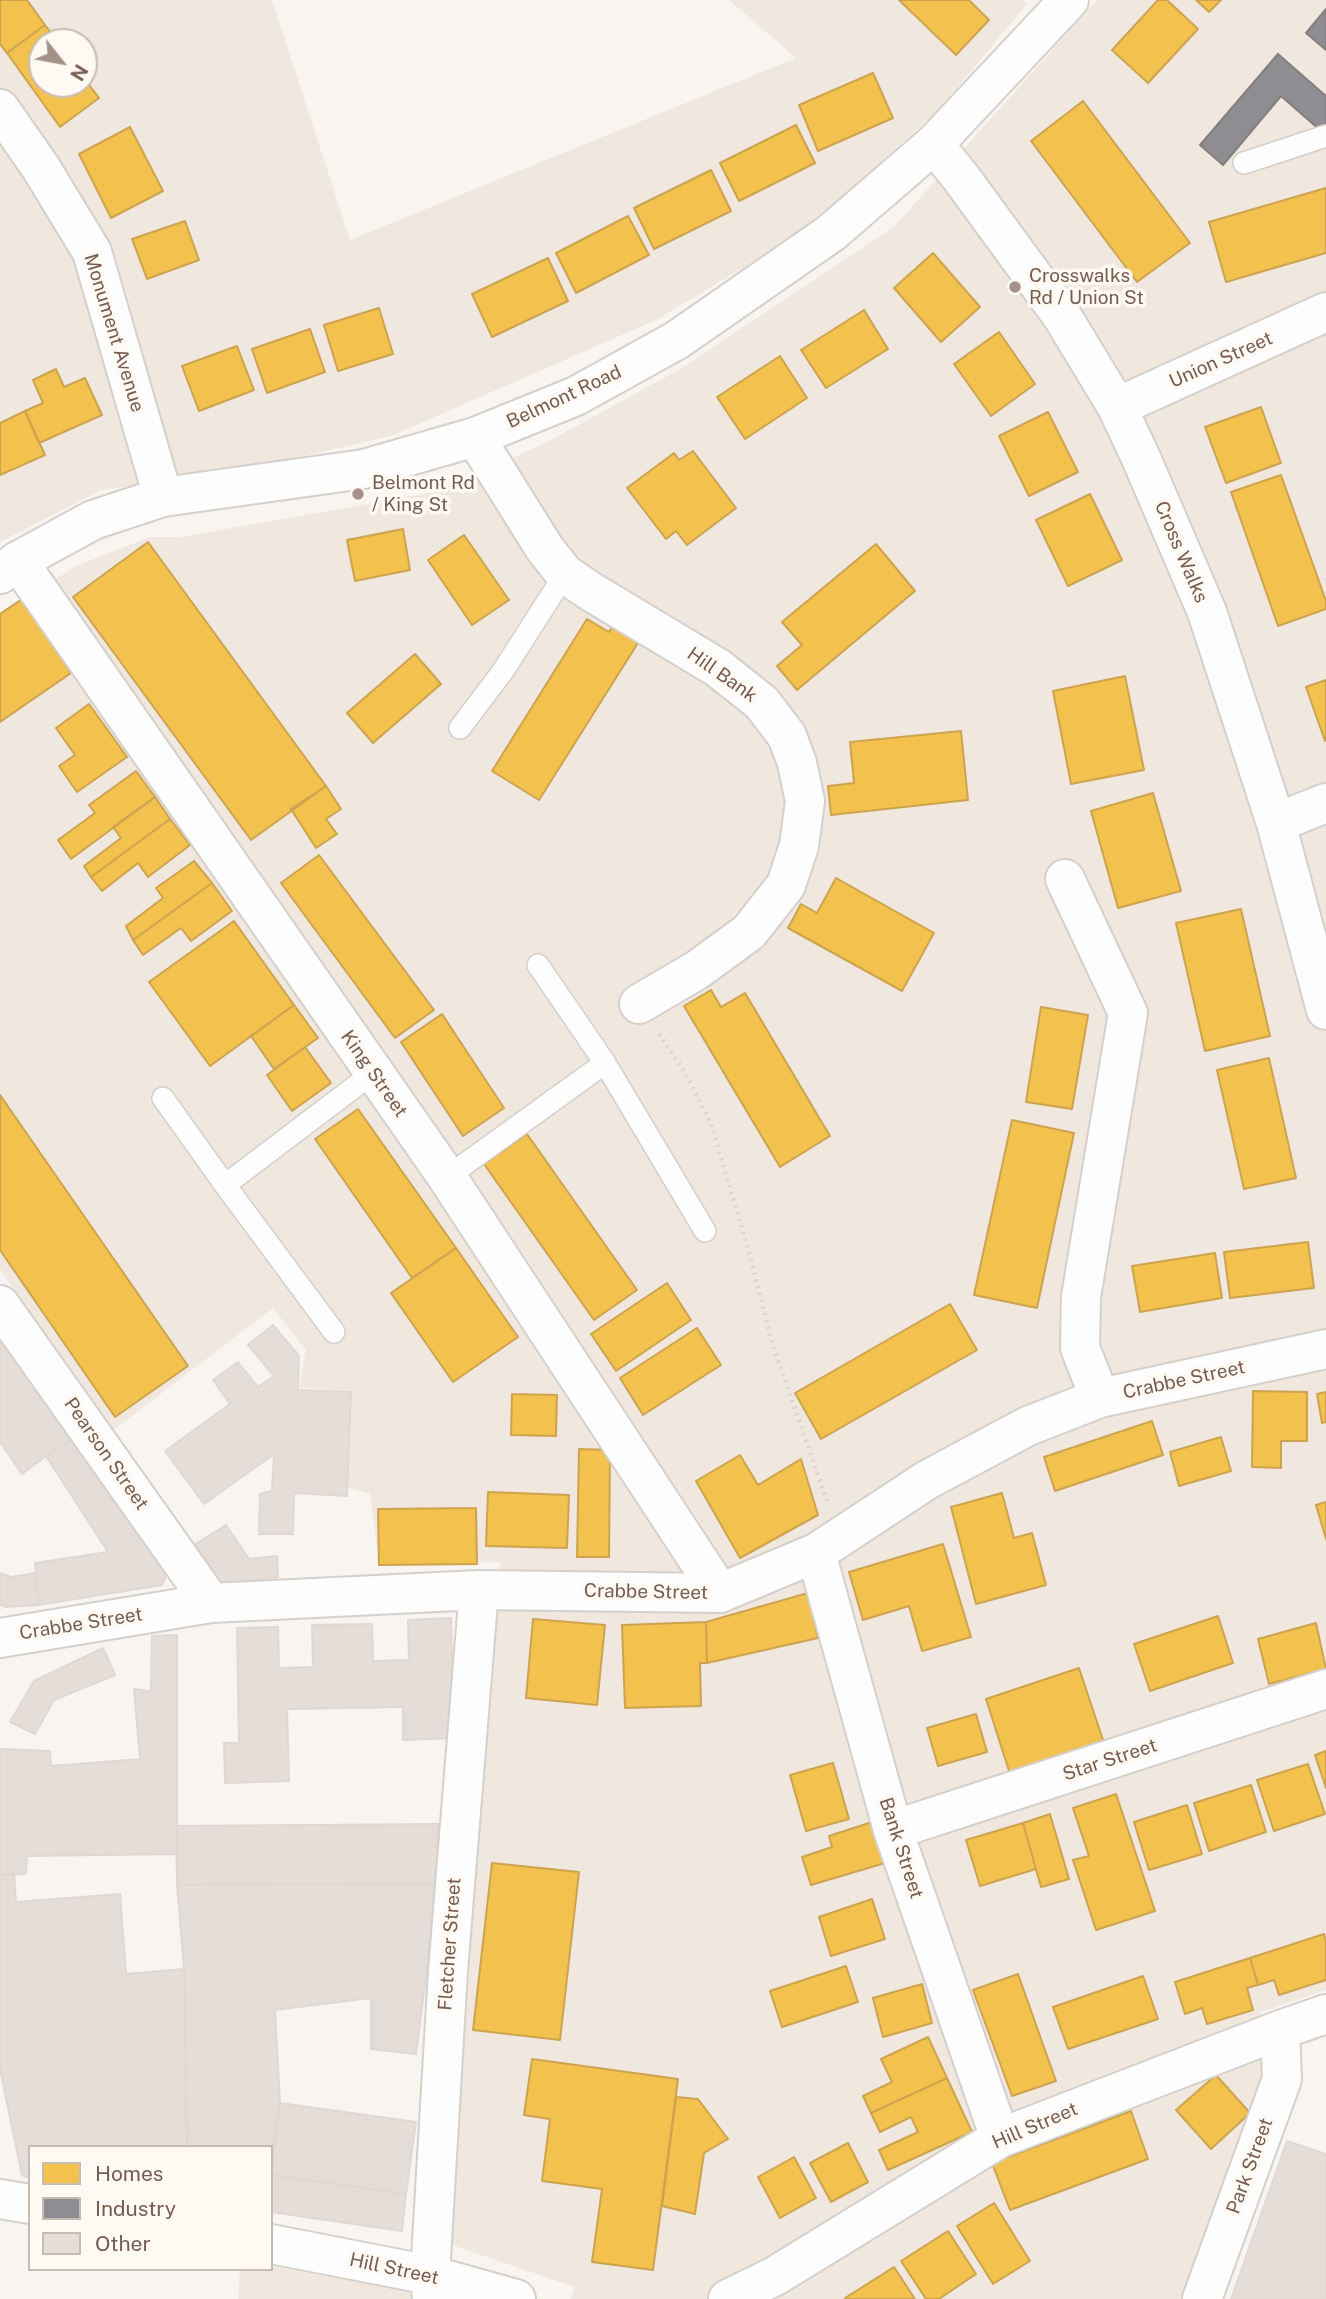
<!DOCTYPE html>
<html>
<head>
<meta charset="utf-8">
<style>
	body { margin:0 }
	#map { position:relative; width:1326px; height:2299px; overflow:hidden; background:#f8f4f0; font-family:"Public Sans",sans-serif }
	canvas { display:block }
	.legend { position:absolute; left:28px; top:2145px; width:245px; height:126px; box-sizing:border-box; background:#fef9f3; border:2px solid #c8bbb2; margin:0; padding:9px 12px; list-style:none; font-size:21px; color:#765d50 }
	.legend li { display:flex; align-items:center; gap:14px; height:35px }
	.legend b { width:35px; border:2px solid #c8bbb2 }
	.north { position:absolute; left:28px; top:28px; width:70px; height:70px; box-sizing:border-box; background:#fef9f3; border:2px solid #c8bbb2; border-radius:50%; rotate:121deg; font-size:19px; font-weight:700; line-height:28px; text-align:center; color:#765d50 }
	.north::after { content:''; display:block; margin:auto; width:24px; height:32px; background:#a49288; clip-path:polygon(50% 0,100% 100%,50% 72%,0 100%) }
</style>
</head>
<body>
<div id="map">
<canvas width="1326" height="2299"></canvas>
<ul class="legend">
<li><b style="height:19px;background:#f2c14e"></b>Homes</li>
<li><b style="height:19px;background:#8d8d92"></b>Industry</li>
<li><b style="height:19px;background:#e5ddd7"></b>Other</li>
</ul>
<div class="north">N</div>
</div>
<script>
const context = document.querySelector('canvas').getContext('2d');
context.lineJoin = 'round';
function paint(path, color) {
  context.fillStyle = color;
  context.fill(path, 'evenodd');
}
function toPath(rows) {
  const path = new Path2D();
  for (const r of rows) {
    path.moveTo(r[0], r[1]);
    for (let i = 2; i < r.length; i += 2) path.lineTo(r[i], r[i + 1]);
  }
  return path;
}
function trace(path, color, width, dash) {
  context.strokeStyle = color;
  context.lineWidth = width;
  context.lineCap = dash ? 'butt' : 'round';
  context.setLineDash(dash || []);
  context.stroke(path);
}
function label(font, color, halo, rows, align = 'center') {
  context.font = font + ' "Public Sans",sans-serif';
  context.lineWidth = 7;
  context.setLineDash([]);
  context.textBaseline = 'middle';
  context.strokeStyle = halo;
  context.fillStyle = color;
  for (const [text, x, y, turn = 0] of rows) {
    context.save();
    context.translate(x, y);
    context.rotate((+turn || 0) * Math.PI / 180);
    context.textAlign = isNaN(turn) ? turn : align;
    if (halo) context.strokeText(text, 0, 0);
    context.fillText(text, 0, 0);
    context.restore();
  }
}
paint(toPath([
	[0,0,272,0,350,240,796,58,729,0,1023,0,1027,4,941,107,808,229,656,320,391,436,230,473,101,490,0,542],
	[42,42,84,42,84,84,42,84],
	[1097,0,1326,0,1326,1990,1261,2012,1261,2082,1180,2299,571,2299,575,2287,452,2245,460,1972,500,1562,379,1565,370,1494,348,1488,352,1391,299,1388,306,1350,273,1308,112,1431,0,1269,0,615,76,566,150,537,181,537,441,491,549,441,682,368,894,227],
	[271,2266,449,2299,238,2299,240,2269,271,2269]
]), '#f0e7de');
const homes = toPath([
	[0,0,27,0,45,25,7,53,0,44,0,0],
	[899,0,969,0,989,20,956,55,899,0],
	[1158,0,1167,0,1198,29,1148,83,1112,50,1158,0],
	[1196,0,1221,0,1209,12,1196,0],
	[45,25,58,42,42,42,42,84,84,84,84,78,99,98,60,127,7,53,45,25],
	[873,73,893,118,818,151,799,105,873,73],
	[1083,101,1190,243,1137,282,1031,141,1083,101],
	[796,125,815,163,739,201,720,163,796,125],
	[130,127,163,191,111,218,79,154,130,127],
	[711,170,731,211,654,249,634,208,711,170],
	[1326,188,1326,253,1226,282,1209,222,1326,188],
	[628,216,649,255,576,293,556,253,628,216],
	[185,221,199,260,147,279,132,239,185,221],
	[933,253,980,307,941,342,894,288,933,253],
	[548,258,568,301,492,337,472,294,548,258],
	[379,308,393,354,338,371,324,325,379,308],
	[864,310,888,349,826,388,801,350,864,310],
	[310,329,325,372,267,393,252,349,310,329],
	[999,332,1035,384,991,416,954,364,999,332],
	[237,346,254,390,199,411,182,366,237,346],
	[780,356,807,398,745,439,717,397,780,356],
	[56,369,64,387,85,378,102,415,39,443,25,411,43,403,33,380,56,369],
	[1261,407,1281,463,1226,483,1205,427,1261,407],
	[25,411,45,455,0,475,0,423,25,411],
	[1048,412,1078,472,1029,496,999,436,1048,412],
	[693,451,736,508,687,545,676,531,666,539,627,488,674,453,679,460,693,451],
	[1281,475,1326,601,1326,609,1278,626,1231,492,1281,475],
	[1090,494,1122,560,1068,586,1036,520,1090,494],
	[403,529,410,570,355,581,347,540,403,529],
	[464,535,509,600,472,625,428,560,464,535],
	[148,542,326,786,251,840,73,597,148,542],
	[876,544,915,591,797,690,777,666,802,645,782,622,876,544],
	[22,599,71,673,0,722,0,614,22,599],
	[587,619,609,632,617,620,643,635,539,800,492,771,587,619],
	[415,654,441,684,373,743,347,713,415,654],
	[1125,676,1144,770,1071,784,1053,691,1125,676],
	[1326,680,1326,740,1325,741,1306,687,1326,680],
	[89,704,127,757,77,792,59,766,75,755,56,728,89,704],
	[961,731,968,800,831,815,828,786,854,783,850,742,961,731],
	[136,771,155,797,71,859,58,840,95,813,89,805,136,771],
	[326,786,341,809,326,819,337,834,316,848,291,809,326,786],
	[1153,793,1181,891,1118,908,1091,811,1153,793],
	[155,797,170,819,91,877,84,866,121,838,113,827,155,797],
	[170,819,190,845,148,877,138,863,102,891,91,877,170,819],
	[319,855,434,1010,395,1038,281,883,319,855],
	[194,861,212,883,133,940,126,926,163,898,156,888,194,861],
	[836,878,934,933,902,991,788,928,801,904,817,913,836,878],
	[212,883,232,911,191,941,181,928,143,955,133,940,212,883],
	[1241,909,1270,1036,1205,1051,1176,923,1241,909],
	[234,921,294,1005,210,1066,149,982,234,921],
	[711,990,721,1007,745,993,830,1136,780,1167,684,1006,711,990],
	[294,1005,318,1038,274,1069,251,1036,294,1005],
	[1041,1007,1088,1015,1072,1109,1026,1102,1041,1007],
	[442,1014,504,1108,463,1136,401,1042,442,1014],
	[305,1047,331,1083,292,1111,267,1075,305,1047],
	[1269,1058,1296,1178,1244,1189,1217,1070,1269,1058],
	[0,1095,188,1366,115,1417,0,1250,0,1095],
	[358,1109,456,1248,412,1278,315,1139,358,1109],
	[1012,1120,1074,1133,1037,1308,974,1295,1012,1120],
	[527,1134,637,1290,594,1320,484,1164,527,1134],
	[1308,1242,1314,1288,1230,1298,1224,1252,1308,1242],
	[456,1248,518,1337,453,1382,391,1293,456,1248],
	[1215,1253,1222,1298,1140,1312,1132,1266,1215,1253],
	[667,1283,691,1320,616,1371,591,1334,667,1283],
	[950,1304,977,1350,821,1439,795,1393,950,1304],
	[697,1328,721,1365,643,1415,620,1378,697,1328],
	[1253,1391,1307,1392,1307,1441,1281,1441,1281,1468,1252,1467,1253,1391],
	[1326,1392,1326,1422,1322,1423,1317,1394,1326,1392],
	[512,1394,557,1395,556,1436,511,1435,512,1394],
	[1152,1421,1163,1455,1055,1491,1044,1457,1152,1421],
	[1221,1437,1231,1471,1179,1486,1170,1452,1221,1437],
	[579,1449,610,1450,609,1557,577,1557,579,1449],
	[740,1455,758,1485,801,1459,818,1515,740,1558,696,1481,740,1455],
	[488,1492,569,1495,567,1548,486,1546,488,1492],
	[1002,1493,1014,1538,1032,1533,1046,1585,976,1604,951,1507,1002,1493],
	[1326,1502,1326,1539,1316,1505,1326,1502],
	[476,1508,477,1564,379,1565,378,1509,476,1508],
	[943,1544,971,1637,922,1651,909,1606,863,1620,849,1572,943,1544],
	[808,1593,818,1638,707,1663,706,1622,808,1593],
	[1218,1616,1233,1663,1150,1691,1134,1644,1218,1616],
	[533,1619,605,1625,597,1705,526,1698,533,1619],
	[706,1622,707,1663,700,1663,701,1706,625,1708,622,1625,706,1622],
	[1316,1623,1326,1669,1269,1684,1258,1639,1316,1623],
	[1079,1668,1104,1743,1010,1774,986,1699,1079,1668],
	[976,1714,987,1752,938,1766,927,1728,976,1714],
	[1326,1751,1326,1788,1315,1755,1326,1751],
	[833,1763,849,1819,806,1831,790,1775,833,1763],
	[1308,1764,1325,1814,1274,1831,1257,1780,1308,1764],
	[1251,1785,1266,1832,1209,1851,1194,1803,1251,1785],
	[1116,1794,1155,1911,1096,1930,1073,1860,1089,1856,1073,1808,1116,1794],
	[1187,1805,1202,1854,1149,1870,1134,1822,1187,1805],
	[1050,1814,1069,1879,1041,1887,1023,1823,1050,1814],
	[872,1822,885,1863,811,1885,802,1857,832,1847,829,1836,872,1822],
	[1023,1823,1036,1869,980,1886,966,1840,1023,1823],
	[492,1863,579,1872,560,2040,473,2030,492,1863],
	[872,1899,885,1939,831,1956,819,1917,872,1899],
	[1324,1934,1326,1941,1326,1980,1279,1995,1274,1980,1258,1985,1250,1958,1324,1934],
	[1250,1958,1258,1985,1247,1988,1253,2010,1207,2024,1202,2008,1185,2014,1175,1982,1250,1958],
	[846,1966,858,2002,782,2027,770,1991,846,1966],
	[1018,1974,1056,2081,1012,2096,973,1990,1018,1974],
	[1143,1976,1158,2019,1068,2049,1053,2007,1143,1976],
	[922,1984,932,2023,883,2037,873,1998,922,1984],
	[928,2037,947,2078,871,2113,863,2096,892,2082,881,2059,928,2037],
	[532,2059,678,2079,653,2270,592,2262,602,2189,542,2181,550,2119,524,2115,532,2059],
	[1216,2075,1250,2113,1211,2149,1176,2110,1216,2075],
	[947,2078,972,2132,888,2170,879,2150,918,2132,911,2117,880,2132,871,2113,947,2078],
	[676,2097,698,2099,728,2139,704,2153,695,2214,662,2206,676,2097],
	[1131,2111,1148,2159,1010,2210,992,2163,1131,2111],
	[848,2143,868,2182,831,2202,810,2163,848,2143],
	[794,2157,816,2198,780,2218,758,2177,794,2157],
	[994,2203,1030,2261,993,2284,957,2226,994,2203],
	[948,2231,976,2274,939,2299,926,2299,901,2261,948,2231],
	[894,2267,915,2299,846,2299,845,2298,894,2267]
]);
paint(homes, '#f2c14e');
trace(homes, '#cda34f', 2);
const industry = toPath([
	[1326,9,1326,50,1306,33,1326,9],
	[1278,54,1326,96,1326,126,1321,131,1281,96,1223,165,1200,145,1278,54]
]);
paint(industry, '#8d8d92');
trace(industry, '#867f7e', 2);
const building = toPath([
	[273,1325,299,1356,298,1390,351,1392,347,1496,294,1493,293,1534,259,1534,260,1494,272,1491,274,1454,204,1504,165,1451,230,1404,213,1380,238,1362,258,1387,274,1376,248,1345,273,1325],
	[0,1339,76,1438,46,1456,22,1474,0,1442,0,1339],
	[76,1438,168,1571,162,1585,38,1605,35,1563,108,1552,46,1456,76,1438],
	[226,1525,249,1559,277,1556,278,1577,223,1585,194,1545,226,1525],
	[0,1573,11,1577,36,1573,38,1605,6,1607,0,1605,0,1573],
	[451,1618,454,1738,403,1740,403,1707,287,1709,289,1781,225,1783,224,1743,239,1743,237,1628,278,1627,279,1668,313,1667,312,1625,372,1624,373,1661,409,1660,408,1620,451,1618],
	[177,1635,177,1854,27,1856,26,1874,0,1875,0,1749,50,1751,51,1766,140,1759,134,1689,151,1691,152,1636,177,1635],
	[103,1648,115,1675,54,1700,35,1734,10,1722,34,1681,103,1648],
	[438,1824,438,1883,177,1885,176,1826,438,1824],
	[14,1874,16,1902,120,1894,126,1974,184,1969,187,2147,30,2147,30,2179,22,2175,0,2069,0,1875,14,1874],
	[438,1883,416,2054,371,2049,371,1998,275,2010,280,2103,271,2164,271,2147,187,2147,184,1969,177,1885,438,1883],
	[280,2103,416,2122,406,2194,271,2175,280,2103],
	[1287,2141,1326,2154,1326,2299,1231,2299,1287,2141],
	[271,2175,406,2194,402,2231,271,2212,271,2175]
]);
paint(building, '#e5ddd7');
trace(building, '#e0d8d2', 2);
const service = toPath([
	[1244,163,1326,136],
	[460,728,503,671,565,574],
	[538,965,605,1063,705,1231],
	[163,1098,225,1185,334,1332],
	[447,1177,605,1063],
	[225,1185,373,1073]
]);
const minor = toPath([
	[0,109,41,168,92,252,163,497],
	[934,144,962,179,1062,316,1117,407,1141,458,1207,612,1276,823,1326,1010],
	[1117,407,1326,312],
	[475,437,545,549,565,574,590,591,718,668,762,703,787,736,797,763,805,801,799,846,786,885,749,932,697,970,639,1004],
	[18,561,447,1177,720,1593],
	[1276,823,1326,803],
	[1065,879,1128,1013,1081,1297,1080,1348,1100,1398],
	[0,1305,211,1603],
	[816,1553,893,1830,1000,2138],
	[0,1638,211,1603,479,1590,720,1593,816,1553,927,1480,1028,1426,1100,1398,1326,1349],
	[893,1830,1326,1689],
	[0,2199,30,2204],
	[271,2244,430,2275,516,2299],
	[432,2299,430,2275,448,1971,479,1590],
	[728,2299,775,2276,1000,2138,1280,2030,1326,2014],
	[1202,2299,1282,2079,1280,2030]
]);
const tertiary = toPath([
	[0,574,18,561,93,520,163,497,364,469,475,437,576,396,677,340,831,233,934,144,1069,0]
]);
trace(service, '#d5d0cb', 24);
trace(minor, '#d5d0cb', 42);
trace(tertiary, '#d5d0cb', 42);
trace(toPath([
	[659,1034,686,1074,711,1124,748,1249,773,1346,827,1501]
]), '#dad4d0', 4.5, [2, 5]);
trace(service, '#fefdfd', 21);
trace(minor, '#fefdfd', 38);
trace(tertiary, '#fefdfd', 38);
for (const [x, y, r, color] of [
	[1015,287,7,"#a49288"],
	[358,494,7,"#a49288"]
]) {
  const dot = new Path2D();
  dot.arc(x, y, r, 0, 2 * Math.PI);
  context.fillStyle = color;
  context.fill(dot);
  trace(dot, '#fef9f3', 2.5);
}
label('19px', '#765d50', '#fef9f3', [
	["Crosswalks",1029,276],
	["Rd / Union St",1029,298],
	["Belmont Rd",372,483],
	["/ King St",372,505]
], 'left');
label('19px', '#765d50', '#fef9f3', [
	["Monument Avenue",114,333,73],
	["Union Street",1221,360,-24],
	["Belmont Road",564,397,-25],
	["Cross Walks",1181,552,67],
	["Hill Bank",722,675,35],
	["King Street",374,1074,55],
	["Crabbe Street",1184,1380,-12],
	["Pearson Street",106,1454,55],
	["Crabbe Street",646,1592,1],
	["Crabbe Street",81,1624,-9],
	["Star Street",1110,1760,-18],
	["Bank Street",901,1848,72],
	["Fletcher Street",450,1944,-86],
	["Hill Street",1035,2126,-23],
	["Park Street",1250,2166,-70],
	["Hill Street",394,2269,12]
]);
</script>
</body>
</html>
